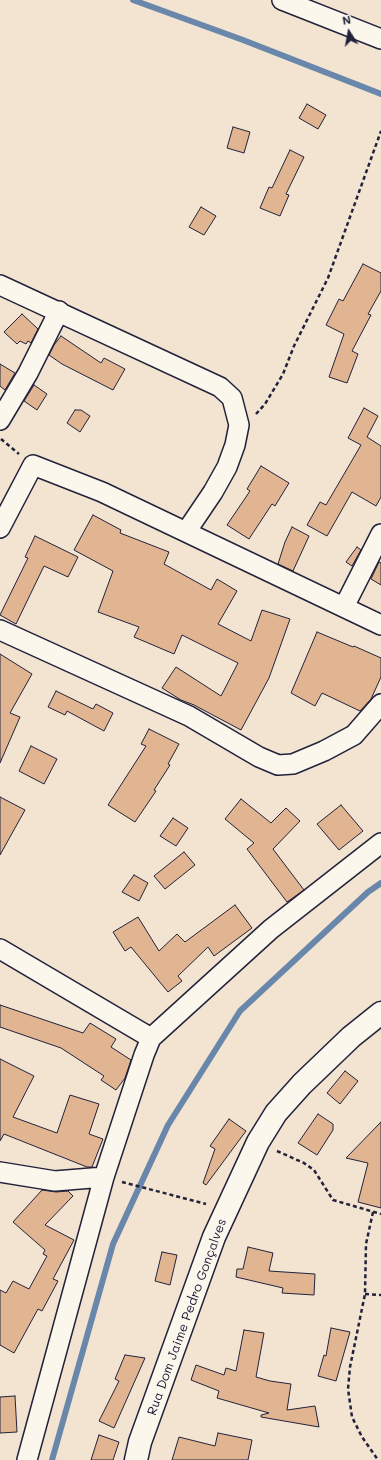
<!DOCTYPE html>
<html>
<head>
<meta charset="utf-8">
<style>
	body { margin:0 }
	#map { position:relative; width:381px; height:1460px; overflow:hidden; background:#f3e3d1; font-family:Mali,sans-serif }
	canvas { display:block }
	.north { position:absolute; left:329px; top:12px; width:40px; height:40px; -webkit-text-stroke:3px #fbf7ec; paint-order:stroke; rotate:349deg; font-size:11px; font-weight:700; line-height:16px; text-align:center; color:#22223b }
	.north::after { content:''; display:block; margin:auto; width:14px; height:18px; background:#22223b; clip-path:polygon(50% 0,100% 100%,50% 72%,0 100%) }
</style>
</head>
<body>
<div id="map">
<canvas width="381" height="1460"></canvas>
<div class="north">N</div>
</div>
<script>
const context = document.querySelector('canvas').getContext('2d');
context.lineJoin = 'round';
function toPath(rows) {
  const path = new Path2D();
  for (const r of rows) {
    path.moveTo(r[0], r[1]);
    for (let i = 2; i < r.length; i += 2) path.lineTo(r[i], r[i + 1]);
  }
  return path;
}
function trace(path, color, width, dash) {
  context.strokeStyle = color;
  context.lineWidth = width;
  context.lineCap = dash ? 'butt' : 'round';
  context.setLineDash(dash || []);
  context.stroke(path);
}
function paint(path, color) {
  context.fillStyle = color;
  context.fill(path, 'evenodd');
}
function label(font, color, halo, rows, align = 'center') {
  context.font = font + ' Mali,sans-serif';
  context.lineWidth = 3;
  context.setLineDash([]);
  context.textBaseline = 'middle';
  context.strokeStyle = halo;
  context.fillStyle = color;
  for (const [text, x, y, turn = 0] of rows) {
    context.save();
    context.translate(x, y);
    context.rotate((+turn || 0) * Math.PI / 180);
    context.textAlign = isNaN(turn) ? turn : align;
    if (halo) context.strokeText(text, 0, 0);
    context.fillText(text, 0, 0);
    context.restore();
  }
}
trace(toPath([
	[133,0,243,40,381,94],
	[52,1460,113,1244,168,1125,240,1011,368,892,381,883]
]), '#6987ab', 6);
const building = toPath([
	[307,104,326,115,318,129,299,118,307,104],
	[233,127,250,132,244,153,227,148,233,127],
	[290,150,304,157,286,194,289,195,280,216,260,208,269,187,272,188,290,150],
	[201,207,216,216,204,235,189,227,201,207],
	[363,264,381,273,381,291,368,314,371,315,352,351,358,354,347,383,329,377,344,334,326,325,339,299,343,301,363,264],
	[22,314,38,329,31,343,28,341,26,344,20,341,17,344,4,332,22,314],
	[61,336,101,363,104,358,125,369,113,390,62,364,49,355,54,345,61,336],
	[0,364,15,373,5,390,0,386,0,364],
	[34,385,47,394,37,410,24,401,34,385],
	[364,408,378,416,367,437,381,446,381,497,376,506,352,492,327,536,307,525,320,502,326,505,361,445,348,438,364,408],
	[75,410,81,410,90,416,80,432,67,423,75,410],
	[261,466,289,483,275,506,272,504,249,539,227,525,250,491,247,489,261,466],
	[93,515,121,530,120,533,169,552,164,564,211,590,217,579,237,591,218,624,251,641,262,610,290,619,269,678,241,730,194,705,181,700,162,688,176,667,221,696,238,663,182,635,174,654,134,637,139,627,98,612,113,571,74,550,93,515],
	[292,527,309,536,293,571,278,564,285,542,292,527],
	[35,536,78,557,68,577,44,566,16,624,0,615,28,558,25,557,35,536],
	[357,547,361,550,352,566,346,562,357,547],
	[379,562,381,563,381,585,371,579,379,562],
	[317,632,353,647,354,646,381,658,381,677,371,699,360,711,322,693,315,706,291,693,317,632],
	[0,654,32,674,10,713,20,717,0,763,0,654],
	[56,691,93,709,96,704,113,713,104,731,67,711,65,715,48,707,56,691],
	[149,729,179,744,168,764,170,765,154,790,156,791,135,822,108,805,146,746,141,744,149,729],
	[31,746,57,759,44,784,19,771,31,746],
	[0,797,25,810,0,855,0,797],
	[241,799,271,823,286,808,300,821,273,849,304,890,287,902,247,849,254,843,225,819,241,799],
	[341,805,363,831,339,850,317,824,341,805],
	[173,818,188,828,176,846,160,836,173,818],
	[184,852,195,865,165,889,154,876,184,852],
	[134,875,148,883,139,901,122,892,134,875],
	[235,905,252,928,214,956,208,947,178,976,182,981,168,992,131,947,125,951,113,932,138,917,159,951,177,934,185,942,235,905],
	[0,1005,83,1033,90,1023,116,1039,111,1047,131,1060,125,1078,116,1090,101,1080,104,1076,61,1048,0,1027,0,1005],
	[0,1059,34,1076,13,1117,57,1133,70,1095,99,1104,89,1134,103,1139,92,1167,87,1167,4,1134,0,1141,0,1059],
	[345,1071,358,1081,340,1104,327,1093,345,1071],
	[318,1114,333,1124,333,1130,317,1155,298,1143,318,1114],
	[229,1119,246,1131,206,1185,203,1183,215,1149,210,1146,229,1119],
	[381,1122,381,1208,358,1202,368,1163,346,1158,381,1122],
	[42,1190,56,1192,68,1191,73,1196,45,1225,74,1240,53,1279,58,1281,42,1311,38,1309,14,1353,0,1345,0,1290,6,1293,13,1281,29,1289,47,1256,43,1254,45,1250,13,1222,42,1190],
	[248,1247,273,1253,269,1271,315,1274,314,1295,282,1293,283,1288,236,1277,237,1269,243,1269,248,1247],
	[162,1252,177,1255,170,1285,155,1281,162,1252],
	[331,1328,350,1332,336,1381,318,1376,324,1355,326,1356,331,1328],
	[244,1330,264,1333,256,1377,270,1381,291,1384,287,1410,315,1406,319,1427,261,1417,261,1415,269,1413,217,1398,219,1391,191,1380,196,1365,224,1375,226,1368,236,1371,244,1330],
	[125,1355,145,1358,114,1428,99,1421,119,1381,115,1379,125,1355],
	[15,1396,17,1432,0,1433,0,1397,15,1396],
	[218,1433,252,1440,248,1460,172,1460,179,1437,215,1446,218,1433],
	[99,1435,119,1442,113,1460,91,1460,99,1435]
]);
paint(building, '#e1b592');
trace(building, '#22223b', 1);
const minor = toPath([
	[282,0,381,39],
	[0,285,220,387,232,398,239,425,235,445,227,467,213,492,186,532],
	[0,420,28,373,59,311],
	[0,528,33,465,102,492,381,625],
	[344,607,381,534],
	[0,630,189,716,259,757,278,765,293,764,324,751,354,735,381,704],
	[0,949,151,1038],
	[0,1172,55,1181,104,1177],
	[27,1460,104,1177,144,1055,151,1038,271,929,381,843]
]);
const major = toPath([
	[136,1460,140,1442,214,1237,258,1142,276,1113,302,1084,351,1037,381,1013]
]);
trace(minor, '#22223b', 22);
trace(major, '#22223b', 25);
trace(toPath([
	[256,414,265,404,283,374,294,346,328,278,381,131],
	[1,439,19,454],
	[277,1151,304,1163,314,1170,333,1200,381,1214],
	[122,1182,206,1204],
	[373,1212,366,1244,365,1294,350,1367,348,1389,352,1417,362,1437,378,1460],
	[365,1294,381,1295]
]), '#22223b', 2.5, [4, 3]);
trace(minor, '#fbf7ec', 19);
trace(major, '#fbf7ec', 22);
label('13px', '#22223b', '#fbf7ec', [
	["Rua Dom Jaime Pedro Gonçalves",187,1317,-70]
]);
</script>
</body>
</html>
